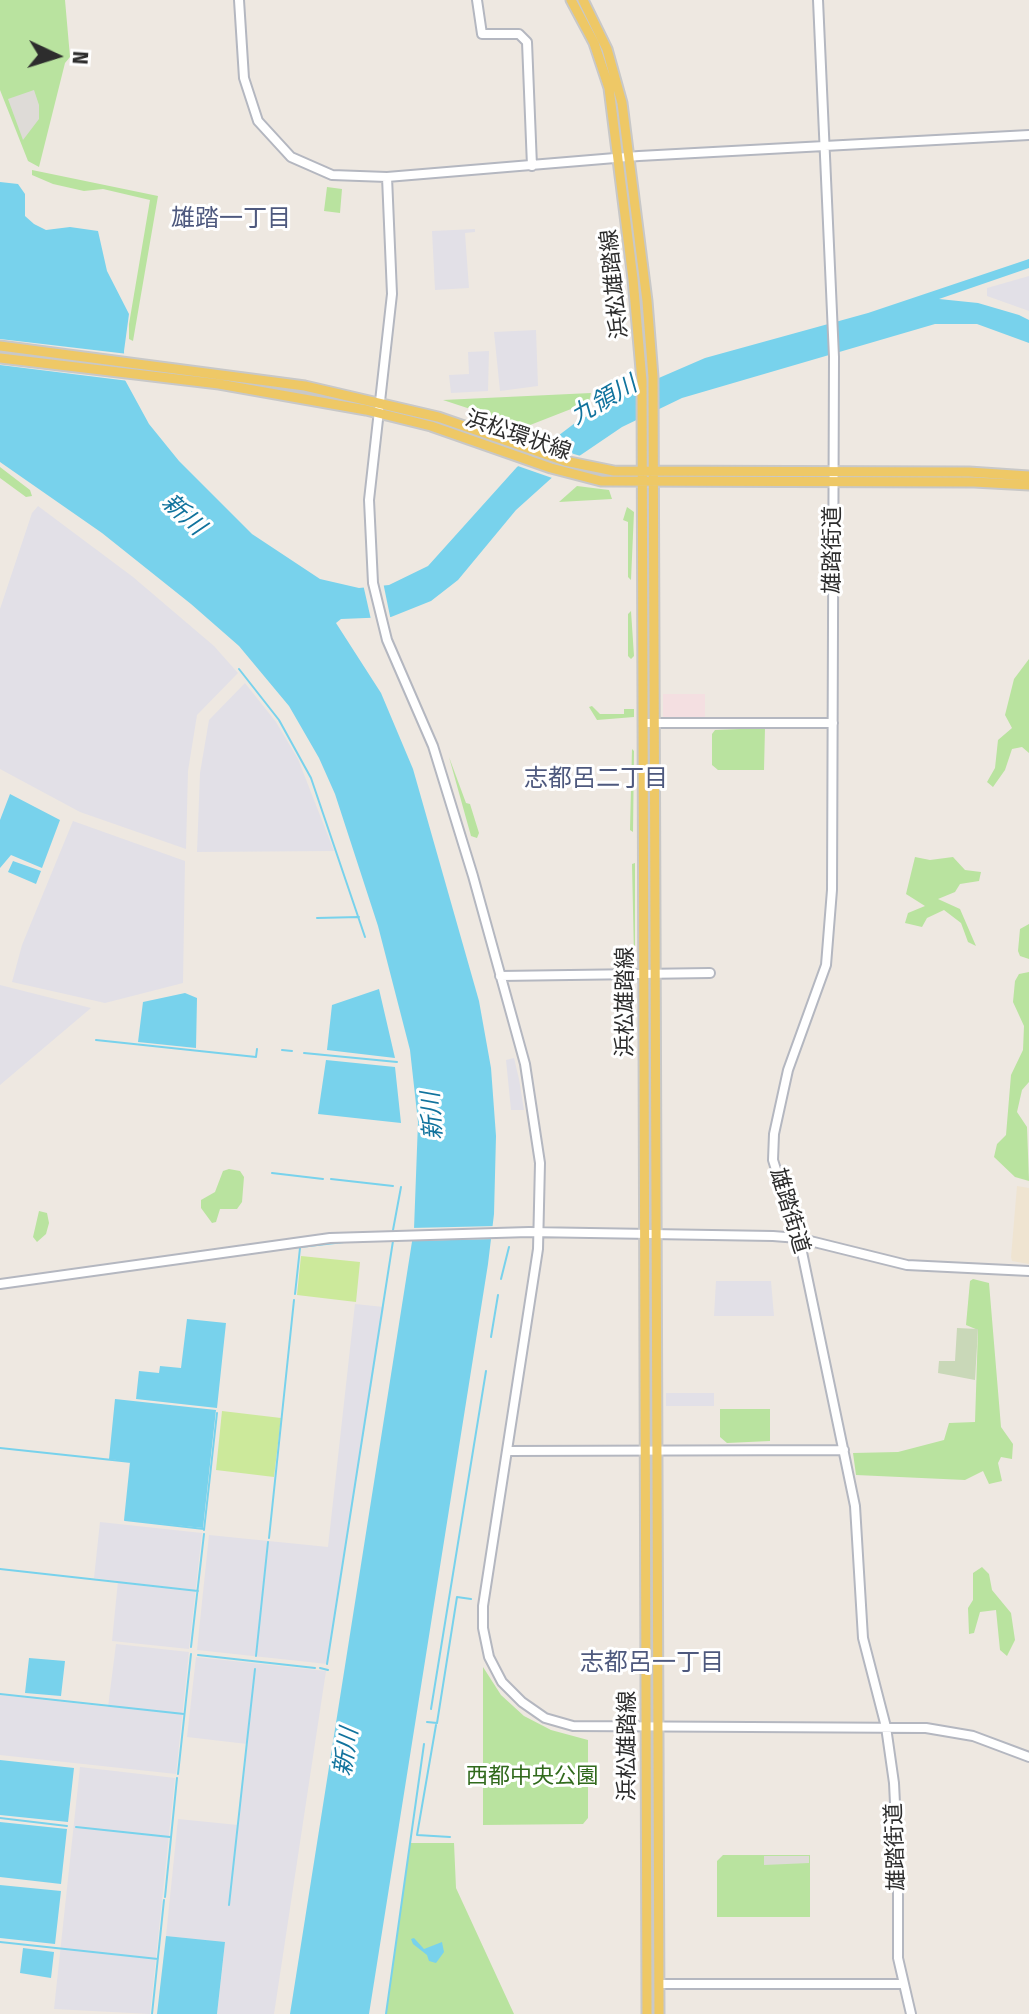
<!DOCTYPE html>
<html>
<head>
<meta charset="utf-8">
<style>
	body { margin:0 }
	#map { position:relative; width:1029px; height:2014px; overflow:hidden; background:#eee8e1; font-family:"Fira Sans Condensed",sans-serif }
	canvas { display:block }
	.north { position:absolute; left:16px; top:16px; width:80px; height:80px; -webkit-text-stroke:6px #fff; paint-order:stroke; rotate:94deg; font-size:22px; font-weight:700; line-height:32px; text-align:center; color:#2d2d2d }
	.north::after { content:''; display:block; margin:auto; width:28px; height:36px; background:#2d2d2d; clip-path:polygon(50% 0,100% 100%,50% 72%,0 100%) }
</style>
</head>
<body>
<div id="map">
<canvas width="1029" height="2014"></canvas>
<div class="north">N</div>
</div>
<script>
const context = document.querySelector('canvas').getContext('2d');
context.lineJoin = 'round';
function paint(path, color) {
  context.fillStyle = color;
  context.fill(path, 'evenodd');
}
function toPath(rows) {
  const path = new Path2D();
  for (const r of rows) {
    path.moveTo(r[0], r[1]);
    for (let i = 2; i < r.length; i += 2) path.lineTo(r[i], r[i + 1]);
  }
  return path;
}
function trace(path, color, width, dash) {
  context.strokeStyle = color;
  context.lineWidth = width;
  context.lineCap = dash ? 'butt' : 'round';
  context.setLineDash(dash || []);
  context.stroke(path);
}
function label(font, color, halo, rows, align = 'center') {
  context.font = font + ' "Fira Sans Condensed","Noto Sans JP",sans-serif';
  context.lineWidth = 6;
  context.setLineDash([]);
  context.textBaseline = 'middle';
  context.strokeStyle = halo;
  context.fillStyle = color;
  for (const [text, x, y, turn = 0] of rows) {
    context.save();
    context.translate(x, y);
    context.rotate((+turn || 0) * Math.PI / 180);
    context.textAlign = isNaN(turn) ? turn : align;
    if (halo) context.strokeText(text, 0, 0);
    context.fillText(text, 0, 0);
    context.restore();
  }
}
paint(toPath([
	[475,229,475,232,465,233,469,288,435,290,432,231],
	[1029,276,1029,311,987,296,987,288],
	[536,330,538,386,500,391,494,332],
	[489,351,488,391,451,393,449,375,469,374,468,352],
	[38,506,133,577,214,646,238,673,197,715,188,771,186,849,80,812,0,769,0,609,32,513],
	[245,683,276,722,298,759,334,851,197,852,200,773,209,720],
	[73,821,185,861,183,983,105,1003,12,982,22,945],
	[0,985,91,1008,0,1085],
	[514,1058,519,1079,524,1110,511,1110,506,1060],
	[716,1281,771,1281,774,1316,714,1316],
	[355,1304,384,1307,327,1664,197,1650,209,1535,328,1547],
	[666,1393,714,1393,714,1406,666,1406],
	[100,1522,202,1533,189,1649,112,1641,118,1581,94,1578],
	[116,1644,189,1652,176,1774,0,1755,0,1695,108,1707],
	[196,1657,326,1671,274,2014,217,2014,225,1943,166,1936,178,1819,238,1825,247,1744,187,1737],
	[80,1767,175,1778,150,2014,54,2009]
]), '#e2e0e7');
paint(toPath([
	[1017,1186,1029,1188,1029,1264,1012,1261,1011,1257]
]), '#efe4d1');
paint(toPath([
	[663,694,705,694,705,718,663,718]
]), '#f4dfe1');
paint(toPath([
	[0,0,65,0,70,57,65,63,39,167,28,161,0,90],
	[32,170,158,196,133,341,129,339,129,324,150,200,103,189,84,191,53,184,32,175],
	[327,187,342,189,340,213,324,211],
	[591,393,589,402,525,427,443,400],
	[0,467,30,490,32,496,26,497,0,478],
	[577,486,609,490,612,499,559,502],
	[627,507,634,512,631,580,628,577,628,522,623,520],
	[631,611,634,656,631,659,628,656,628,614],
	[1029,659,1029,753,1022,747,1012,749,1005,770,993,787,987,782,995,768,998,740,1012,728,1005,715,1014,679],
	[592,706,600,714,624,714,624,709,634,709,634,717,597,720,589,707],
	[765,728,764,770,718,770,712,765,712,734,715,730],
	[632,749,634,751,633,832,630,830],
	[449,757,466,803,470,804,479,833,477,838,471,836],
	[915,857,930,860,953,857,965,870,981,872,979,881,960,884,955,892,938,899,960,909,976,946,968,942,961,923,944,910,927,918,922,927,905,923,908,913,925,906,906,894],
	[635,863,635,956,634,957,632,864],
	[1029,924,1029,959,1020,956,1018,951,1020,929],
	[1029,972,1029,1082,1022,1090,1017,1112,1027,1127,1029,1181,1015,1177,994,1157,997,1144,1006,1135,1011,1075,1023,1050,1024,1026,1013,1002,1015,981,1019,974],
	[229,1169,240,1171,244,1177,242,1202,237,1209,220,1209,216,1222,212,1223,201,1208,201,1200,215,1192,223,1171],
	[39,1211,47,1213,49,1223,46,1234,37,1242,33,1237],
	[973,1279,989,1283,1001,1427,1013,1444,1012,1459,1001,1457,998,1463,1002,1481,989,1484,983,1471,965,1480,856,1475,853,1453,898,1452,944,1440,949,1423,975,1422,978,1330,966,1325,970,1281],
	[720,1409,770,1409,770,1441,727,1443,720,1437],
	[982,1567,989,1574,992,1590,1011,1613,1015,1640,1007,1656,1000,1650,996,1610,980,1612,974,1633,969,1634,968,1608,973,1600,973,1573],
	[483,1667,501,1695,524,1716,551,1730,588,1740,588,1818,583,1824,483,1825],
	[410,1843,454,1843,456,1888,514,2014,386,2014],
	[723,1855,810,1855,810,1917,717,1917,717,1861]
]), '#b9e39f');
paint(toPath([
	[957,1328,978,1329,975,1380,938,1373,939,1361,955,1361]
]), '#c9d8b8');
paint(toPath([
	[301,1256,360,1262,356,1302,297,1295],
	[222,1411,281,1418,274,1477,216,1470]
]), '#cce99b');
paint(toPath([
	[34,90,39,105,39,119,23,140,8,99],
	[764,1856,809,1856,809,1863,764,1865]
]), '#dedbd7');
paint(toPath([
	[0,182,18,184,25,194,25,216,34,224,46,230,70,227,98,231,107,271,129,314,124,351,125,380,149,424,179,461,252,534,320,579,359,588,389,585,428,566,517,467,575,423,638,387,705,358,868,313,1029,259,1029,268,939,299,978,303,1019,315,1029,320,1029,343,977,324,935,324,682,398,622,427,566,465,516,510,458,580,431,601,391,617,341,619,336,623,381,693,413,769,479,1001,491,1068,496,1136,494,1214,488,1264,369,2014,290,2014,414,1229,418,1122,410,1050,378,926,335,794,319,758,289,706,239,646,191,604,102,533,0,462],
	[10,794,60,820,42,868,11,855,0,868,0,820],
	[13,861,41,871,36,884,8,872],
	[379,989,395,1058,327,1050,332,1005],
	[185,993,197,998,196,1048,138,1042,143,1002],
	[326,1060,395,1067,401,1123,318,1114],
	[187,1319,226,1323,217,1408,136,1399,139,1371,159,1373,160,1366,181,1368],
	[115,1399,216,1410,203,1528,125,1520,131,1462,109,1459],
	[29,1658,65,1661,61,1696,25,1693],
	[0,1760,74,1768,68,1822,0,1815],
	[0,1822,67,1829,61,1884,0,1877],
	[0,1885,61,1891,55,1944,0,1938],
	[166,1936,225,1942,217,2014,157,2014],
	[414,1938,424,1949,442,1942,444,1952,436,1963,429,1961,427,1955,413,1944,411,1939],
	[23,1948,54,1952,51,1978,20,1973]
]), '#78d2ec');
paint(toPath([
	[0,339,128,354,129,381,0,365],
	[541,443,557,449,584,457,555,479,515,465],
	[383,582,391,621,372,624,363,584],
	[497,1226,495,1239,408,1241,410,1228]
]), '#eee8e1');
trace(toPath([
	[239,669,279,720,311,778,365,937],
	[317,918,359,917],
	[96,1040,256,1057,257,1049],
	[282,1050,292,1051],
	[304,1053,397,1062],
	[272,1173,323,1179],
	[331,1179,393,1186],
	[393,1230,401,1187],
	[265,1251,344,1242],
	[501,1279,509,1247],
	[295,1294,300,1248],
	[491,1337,498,1295],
	[0,1448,131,1462,125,1520,204,1529],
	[204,1530,217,1413],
	[269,1538,294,1300],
	[0,1569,198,1591],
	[191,1647,204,1534],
	[198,1655,315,1668],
	[256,1656,268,1542],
	[327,1664,393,1241],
	[320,1668,328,1670],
	[0,1694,184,1714],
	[431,1709,486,1371],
	[427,1722,437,1723,457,1597,471,1599],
	[436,1725,417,1835,450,1837],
	[178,1774,191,1654],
	[0,1818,67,1826],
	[76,1827,170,1837],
	[165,1897,177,1778],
	[229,1905,255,1669],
	[0,1942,158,1959],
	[152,2014,164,1900],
	[386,2014,424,1744]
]), '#78d2ec', 2);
const secondary = toPath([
	[239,0,244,78,258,121,291,157,332,175,387,177,639,156,1029,135],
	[477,0,482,34,519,34,527,42,532,166],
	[818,0,834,357,832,890,826,965,788,1070,774,1134,773,1160,802,1252,855,1506,863,1638,886,1727,894,1783,898,1865,898,1958,911,2014],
	[387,177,392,294,369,500,373,583,387,640,433,746,473,876,525,1064,540,1163,538,1249,483,1606,483,1628,489,1657,502,1682,522,1702,545,1718,573,1726,926,1728,973,1736,1029,1757],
	[648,723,833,723],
	[500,976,710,973],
	[0,1284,330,1238,529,1232,773,1236,798,1238,907,1265,1029,1271],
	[507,1451,844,1450],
	[659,1984,901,1984]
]);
const primary = toPath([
	[571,0,594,43,609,88,633,279,642,381,647,2014],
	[583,0,607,49,622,103,647,301,653,377,659,2014],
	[0,346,305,386,438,417,565,461,614,471,969,472,1029,476],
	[0,358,219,384,366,410,431,426,551,468,601,481,974,482,1029,485]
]);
trace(secondary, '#b4b7c0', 12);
trace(primary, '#c8c8c8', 13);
trace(secondary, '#fff', 8);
trace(primary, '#eec866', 9);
label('22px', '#2d2d2d', '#fff', [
	["浜松雄踏線",615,284,-96],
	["浜松環状線",518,436,19],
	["雄踏街道",833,550,-90],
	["浜松雄踏線",626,1002,-90],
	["雄踏街道",789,1211,73],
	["浜松雄踏線",628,1746,-90],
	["雄踏街道",896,1847,-92]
]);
label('22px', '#316a1d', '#fff', [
	["西都中央公園",532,1777]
]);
label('24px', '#4e597e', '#fff', [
	["雄踏一丁目",231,219],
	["志都呂二丁目",596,779],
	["志都呂一丁目",652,1663]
]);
label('italic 24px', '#11739d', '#fff', [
	["九領川",604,401,-30],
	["新川",183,515,42],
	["新川",433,1116,-94],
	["新川",347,1752,-81]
]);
</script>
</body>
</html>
